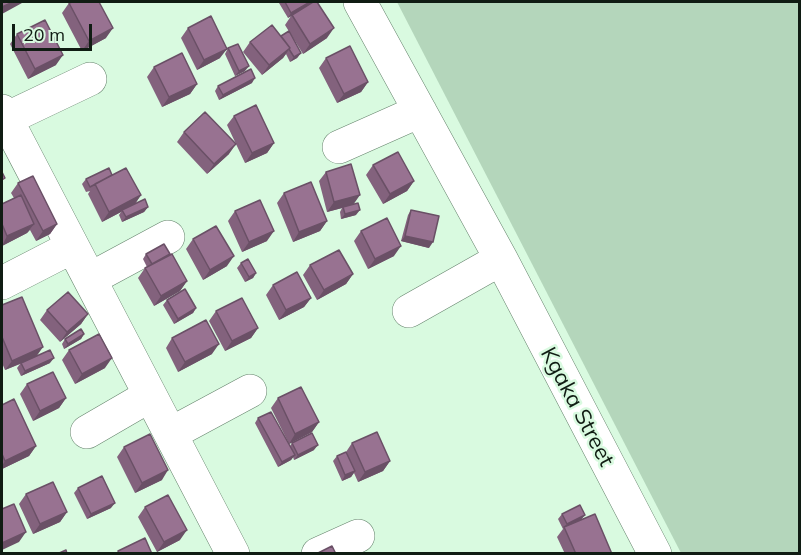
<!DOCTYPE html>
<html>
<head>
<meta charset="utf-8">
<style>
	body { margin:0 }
	#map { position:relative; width:801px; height:555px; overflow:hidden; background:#d9fae0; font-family:Mulish,sans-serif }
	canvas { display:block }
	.frame { position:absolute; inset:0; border:3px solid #101c13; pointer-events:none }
	.scale { position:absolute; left:12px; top:24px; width:80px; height:27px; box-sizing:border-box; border:3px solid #101c13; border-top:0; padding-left:8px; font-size:18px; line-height:21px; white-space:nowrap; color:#101c13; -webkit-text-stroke:4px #d9fae0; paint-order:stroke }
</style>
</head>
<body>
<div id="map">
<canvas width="801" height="555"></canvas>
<div class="frame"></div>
<div class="scale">20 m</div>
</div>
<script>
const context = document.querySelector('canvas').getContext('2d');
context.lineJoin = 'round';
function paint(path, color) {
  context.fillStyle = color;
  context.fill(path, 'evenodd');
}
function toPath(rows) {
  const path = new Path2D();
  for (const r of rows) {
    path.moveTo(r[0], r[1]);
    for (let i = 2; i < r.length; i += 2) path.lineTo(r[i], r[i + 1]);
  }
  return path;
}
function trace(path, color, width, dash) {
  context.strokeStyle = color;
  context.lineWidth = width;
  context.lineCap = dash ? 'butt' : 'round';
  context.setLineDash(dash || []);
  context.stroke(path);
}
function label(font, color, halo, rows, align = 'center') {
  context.font = font + ' Mulish,sans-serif';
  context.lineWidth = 5;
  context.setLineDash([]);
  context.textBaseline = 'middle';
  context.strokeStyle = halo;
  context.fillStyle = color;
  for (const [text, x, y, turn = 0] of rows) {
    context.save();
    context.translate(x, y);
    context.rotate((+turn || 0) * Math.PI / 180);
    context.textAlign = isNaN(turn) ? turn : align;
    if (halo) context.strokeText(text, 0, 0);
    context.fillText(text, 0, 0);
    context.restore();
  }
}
paint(toPath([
	[397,2,799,2,799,553,681,553]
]), '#b4d6bb');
const minor = toPath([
	[360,2,501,259,655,554],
	[2,111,233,554],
	[6,119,90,79],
	[339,147,420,111],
	[90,279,168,237],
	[2,283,72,247],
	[409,311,501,259],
	[87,432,149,396],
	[172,433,250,391],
	[318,554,358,536]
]);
trace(minor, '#64826b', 34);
trace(minor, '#fff', 33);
paint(toPath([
	[281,2,311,2,309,4,327,38,303,54,285,25,291,16,288,18,279,3],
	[69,3,106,38,82,51,62,13],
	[188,28,220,58,197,70,181,38],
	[17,34,56,65,28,79,10,44],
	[281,36,301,53,297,58,290,62,286,54,283,58,262,75,243,52,250,42],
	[228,48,245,71,235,76,225,54],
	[326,58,368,82,361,92,337,103,319,68],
	[154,67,197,84,190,94,162,107,147,77],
	[252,83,219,100,215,91,218,86],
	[234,116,274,143,267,153,245,163,227,125],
	[184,132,229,154,207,174,177,142],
	[373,165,414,181,407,191,383,204,366,175],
	[326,172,354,204,356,215,341,219,340,212,342,208,327,212,319,181],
	[112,175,141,195,135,204,148,207,144,212,122,222,119,215,121,212,102,222,88,194,90,191,86,192,82,184,86,179],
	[18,183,57,224,50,234,36,241,30,230,27,233,2,246,2,204,14,198,11,193],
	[284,193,327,221,320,231,293,242,277,203],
	[411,210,429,248,401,241,408,215],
	[235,211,267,241,242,252,228,221],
	[361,231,394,256,368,269,354,241],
	[193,239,227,266,203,280,186,249],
	[146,254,170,254,187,281,180,291,154,306,138,278,145,268,147,267,143,259],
	[241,263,256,273,253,278,245,282,237,268],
	[310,265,353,274,346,284,317,300,303,275],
	[273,285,311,298,304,307,279,320,266,295],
	[167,300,196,308,193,313,174,324,163,305],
	[2,305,37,356,50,363,21,376,17,368,20,364,5,370,2,363],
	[47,310,88,314,81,324,60,342,40,320],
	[216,311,258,328,251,338,225,351,209,321],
	[84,334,81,339,64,349,62,344,65,339],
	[172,338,212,354,178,372,166,348],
	[69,350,105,368,75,384,62,360],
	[27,384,66,398,59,408,33,421,20,394],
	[278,398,319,422,312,432,289,444,271,408],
	[2,405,36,446,29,456,2,469],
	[258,418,290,446,292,443,314,450,294,460,293,457,291,460,278,467,255,423],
	[352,443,390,461,383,471,358,482,354,473,351,477,342,481,333,461,337,456,346,452],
	[124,447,162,480,135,493,117,457],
	[78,488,111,508,87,519,74,493],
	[26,494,67,512,60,522,33,534,19,504],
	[145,507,180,540,157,552,138,517],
	[562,514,582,519,612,554,565,554,557,537,563,529,558,519]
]), '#83627d');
paint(toPath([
	[13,2,23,2,22,3,2,14,2,7],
	[310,2,311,2,308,6,288,18,291,13],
	[113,28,106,38,82,51,89,41],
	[334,28,327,38,303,54,310,44],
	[290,48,283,58,262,75,269,65],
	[227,49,220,58,197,70,204,60],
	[301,53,297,58,290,62,294,57],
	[63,55,56,65,28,79,35,69],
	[249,66,245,71,235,76,239,71],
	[255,78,252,83,219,100,223,95],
	[368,82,361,92,337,103,344,94],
	[197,84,190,94,162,107,169,97],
	[274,143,267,153,245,163,252,153],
	[236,144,229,154,207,174,214,164],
	[414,181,407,191,383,204,390,194],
	[141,195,134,205,122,210,121,212,102,222,109,212],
	[360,195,353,205,343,207,342,208,327,212,334,202],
	[148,207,144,212,122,222,126,217],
	[360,210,356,215,341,219,345,214],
	[327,221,320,231,293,242,299,232],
	[34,224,27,233,2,246,7,236],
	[57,224,50,234,36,241,43,231],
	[274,231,267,241,242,252,249,242],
	[405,236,433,242,429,248,401,241],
	[401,246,394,256,368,269,375,259],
	[234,256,227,266,203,280,210,270],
	[256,273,253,278,245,282,249,277],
	[353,274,346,284,317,300,324,290],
	[187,281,180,291,154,306,161,296],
	[311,298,304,307,279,320,286,310],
	[196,308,193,313,174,324,178,319],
	[88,314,81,324,60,342,67,332],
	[258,328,251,338,225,351,232,341],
	[84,334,81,339,64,349,68,344],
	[219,344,212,354,178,372,185,362],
	[43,347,36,357,5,370,12,361],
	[54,358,50,363,21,376,25,371],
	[112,358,105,368,75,384,82,374],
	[66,398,59,408,33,421,40,411],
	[319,422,312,432,289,444,295,434],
	[318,445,314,450,294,460,298,455],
	[36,446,29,456,2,469,2,466,5,461],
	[295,455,291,460,278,467,282,462],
	[390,461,383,471,358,482,365,472],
	[168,470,162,480,135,493,142,483],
	[355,471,351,477,342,481,345,475],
	[115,503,111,508,87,519,91,514],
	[67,512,60,522,33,534,40,524],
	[585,515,581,520,564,527,567,524],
	[187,530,180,540,157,552,164,542],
	[26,532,19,542,2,550,2,543]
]), '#6a5066');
const building = toPath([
	[2,2,13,2,2,7,2,2],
	[72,2,99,2,113,28,89,41,69,3,72,2],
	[285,2,310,2,291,13,285,2],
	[313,2,317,2,334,28,310,44,292,15,313,2],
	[211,16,227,49,204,60,188,28,211,16],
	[45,20,63,55,35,69,17,34,45,20],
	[272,25,290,48,269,65,250,42,272,25],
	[289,31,301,53,294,57,289,49,290,48,281,36,289,31],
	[238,44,249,66,239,71,228,48,238,44],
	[350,46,368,82,344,94,326,58,350,46],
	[182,53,197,84,169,97,154,67,182,53],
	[251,69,255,78,223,95,218,86,251,69],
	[256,105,274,143,252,153,234,116,256,105],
	[205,112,236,144,214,164,184,132,205,112],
	[398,152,414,181,390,194,373,165,398,152],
	[351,164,360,195,334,202,326,172,351,164],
	[109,168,112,175,90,187,86,179,109,168],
	[126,168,141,195,109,212,95,184,126,168],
	[2,172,5,178,2,180,2,172],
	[33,176,57,224,43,231,18,183,33,176],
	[311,182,327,221,299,232,284,193,311,182],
	[21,195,34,224,7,236,2,224,2,204,21,195],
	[145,199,148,207,126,217,122,210,145,199],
	[260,200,274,231,249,242,235,211,260,200],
	[358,203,360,210,345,214,343,207,358,203],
	[411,210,439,216,433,242,405,236,411,210],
	[387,218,401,246,375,259,361,231,387,218],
	[216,226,234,256,210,270,193,239,216,226],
	[164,244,170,254,152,264,146,254,164,244],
	[339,250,353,274,324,290,310,265,339,250],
	[172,254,187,281,161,296,145,268,172,254],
	[248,259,256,273,249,277,241,263,248,259],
	[297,272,311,298,286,310,273,285,297,272],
	[185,289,196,308,178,319,167,300,185,289],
	[68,292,88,314,67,332,47,310,68,292],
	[22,297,43,347,12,361,2,337,2,305,22,297],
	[242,298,258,328,232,341,216,311,242,298],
	[206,320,219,344,185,362,172,338,206,320],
	[81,329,84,334,68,344,65,339,81,329],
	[99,334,112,358,82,374,69,350,99,334],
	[50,350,54,358,25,371,21,363,50,350],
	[53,372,66,398,40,411,27,384,53,372],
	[301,387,319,422,295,434,278,398,301,387],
	[14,399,36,446,5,461,2,454,2,405,14,399],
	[271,412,295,455,282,462,258,418,271,412],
	[377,432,390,461,365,472,352,443,377,432],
	[312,433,318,445,298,455,292,443,312,433],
	[150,434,168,470,142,483,124,447,150,434],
	[346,452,355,471,345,475,337,456,346,452],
	[102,476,115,503,91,514,78,488,102,476],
	[53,482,67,512,40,524,26,494,53,482],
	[168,495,187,530,164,542,145,507,168,495],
	[14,504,26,532,2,543,2,509,14,504],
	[580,505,585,515,567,524,562,514,580,505],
	[595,514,612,554,576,554,564,527,595,514],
	[145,538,152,554,119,554,118,551,145,538],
	[332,546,336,554,316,554,332,546],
	[66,550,67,554,57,554,66,550]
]);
paint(building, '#987291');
trace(building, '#6a5066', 1.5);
label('22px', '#101c13', '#d9fae0', [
	["Kgaka Street",577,407,62]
]);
</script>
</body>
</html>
